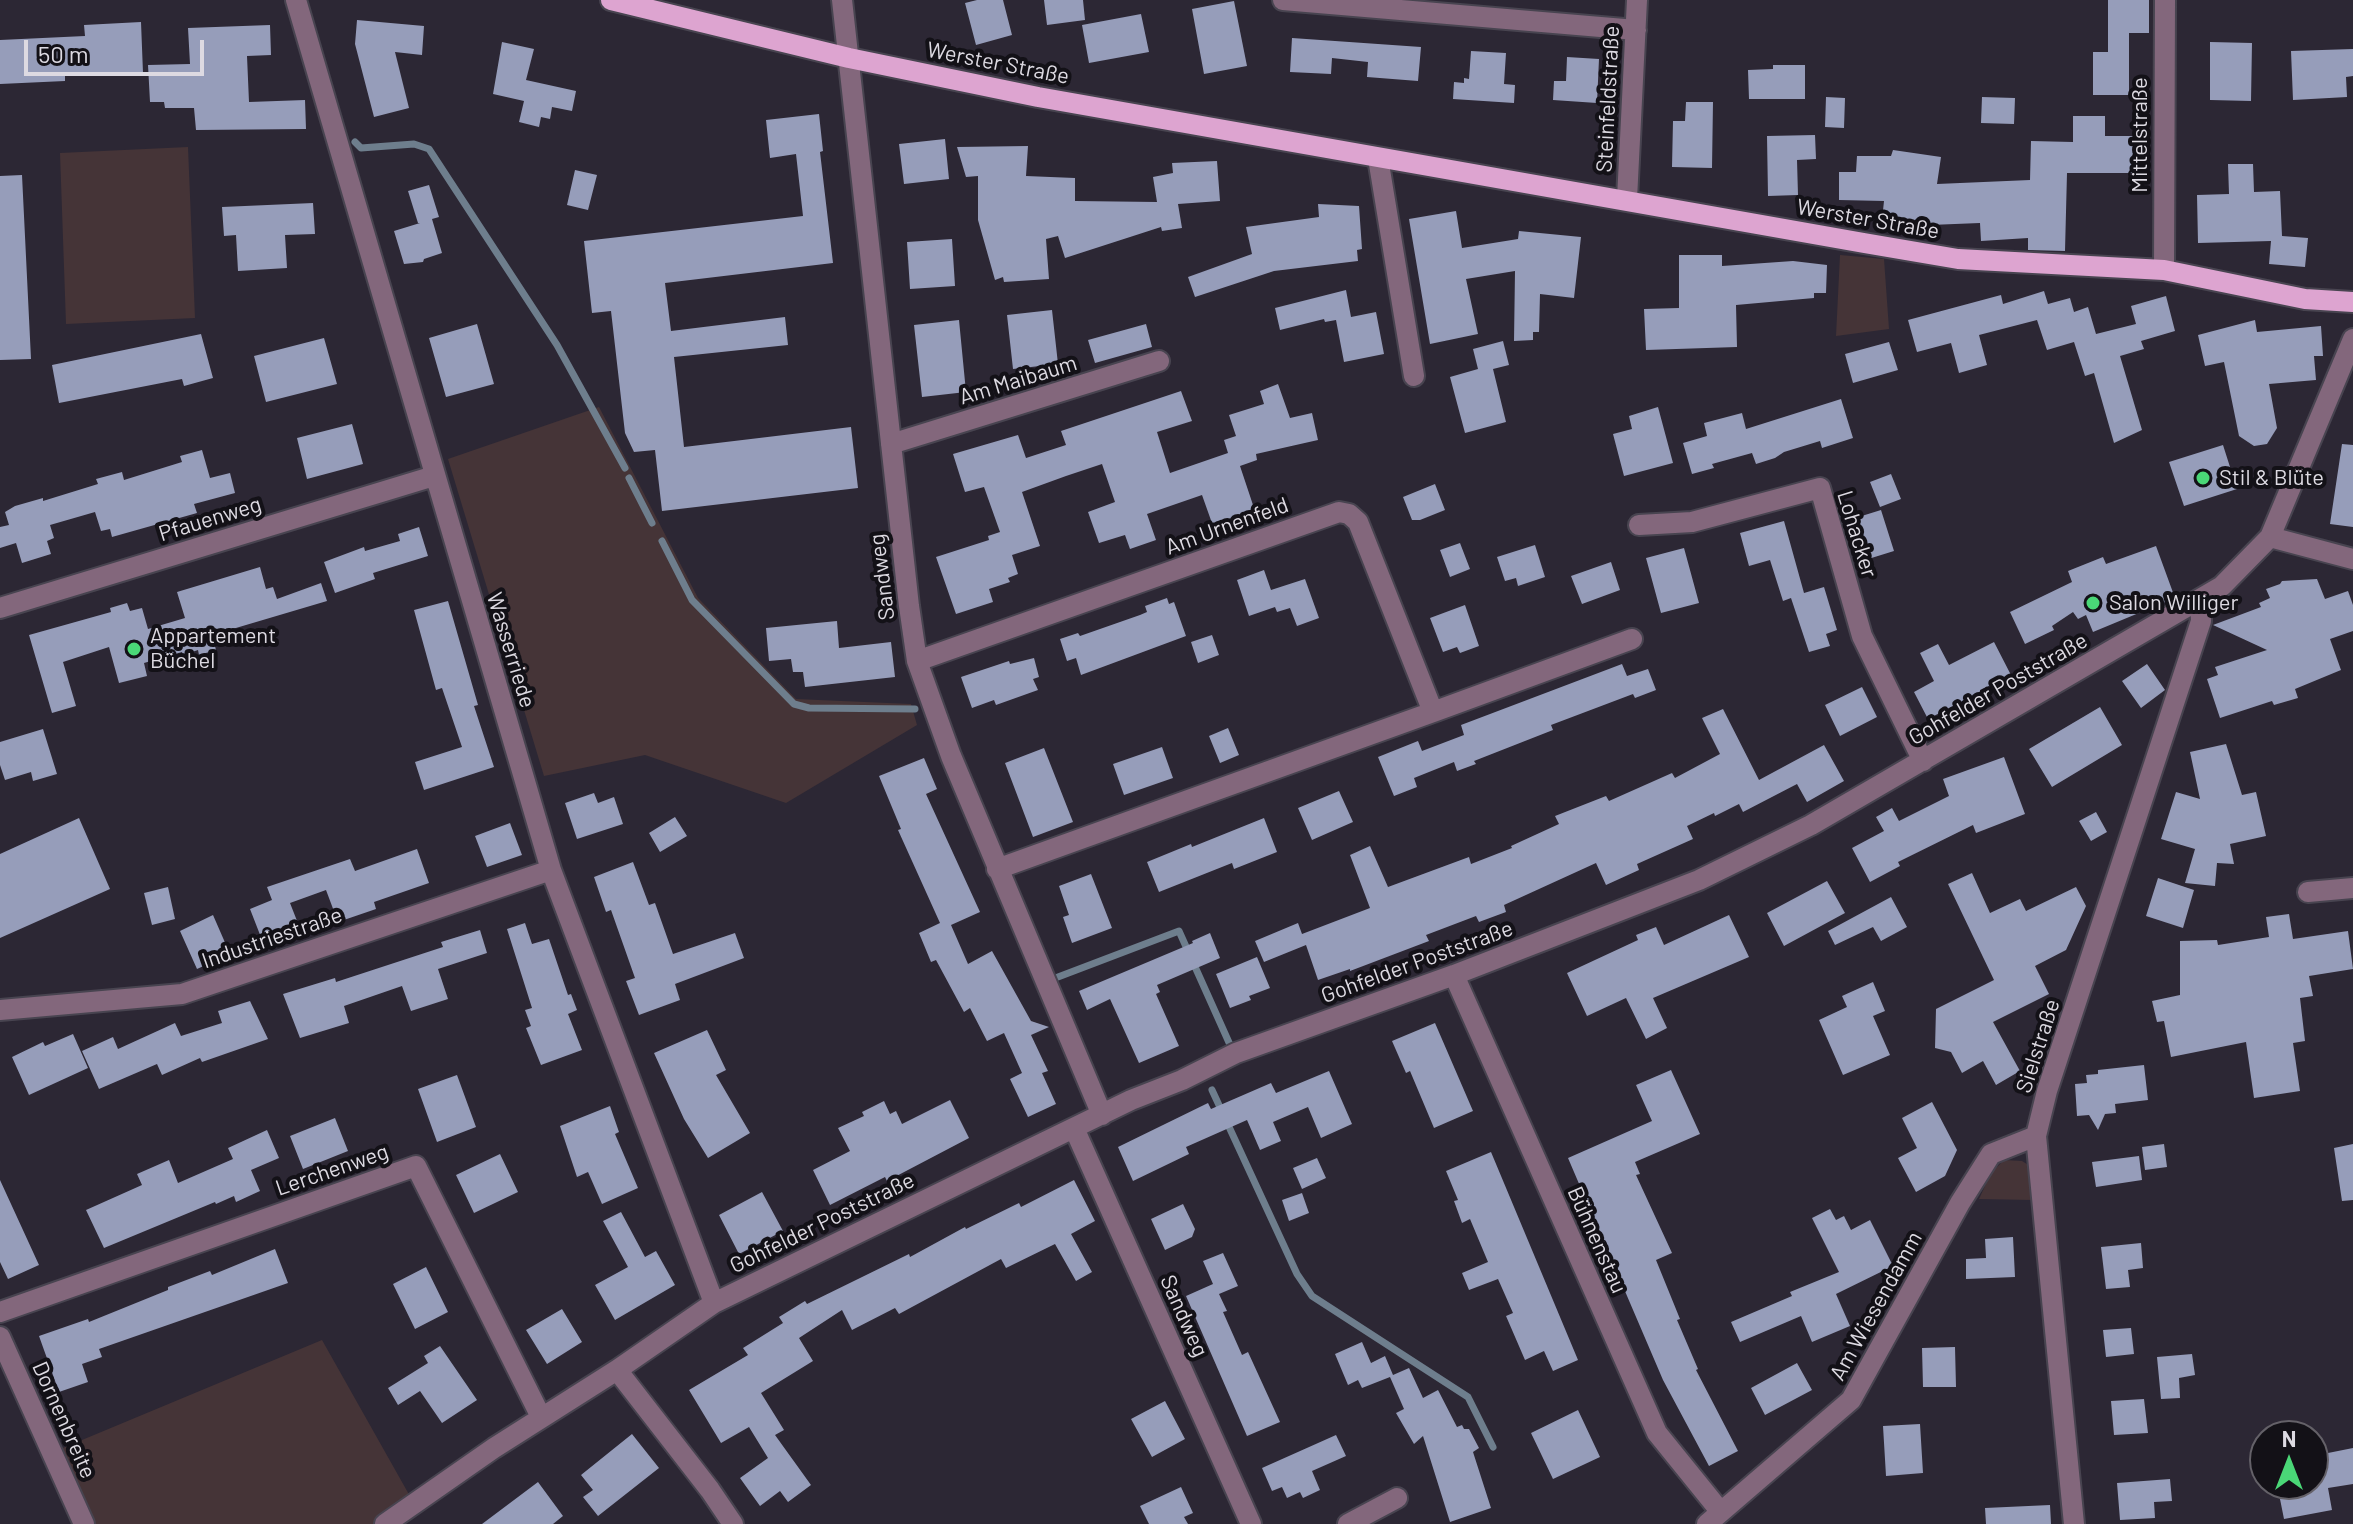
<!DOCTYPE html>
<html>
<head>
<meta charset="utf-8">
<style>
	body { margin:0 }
	#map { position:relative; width:2353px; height:1524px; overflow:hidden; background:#2c2734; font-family:Barlow,sans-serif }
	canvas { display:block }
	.north { position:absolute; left:2249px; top:1420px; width:80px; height:80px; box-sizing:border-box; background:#131117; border:2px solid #646168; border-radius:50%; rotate:0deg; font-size:22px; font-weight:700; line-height:32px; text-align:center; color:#dddae2 }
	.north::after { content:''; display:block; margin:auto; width:28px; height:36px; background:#4ad777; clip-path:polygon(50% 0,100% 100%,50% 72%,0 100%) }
	.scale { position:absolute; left:24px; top:40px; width:180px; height:36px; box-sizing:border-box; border:4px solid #dddae2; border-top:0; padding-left:10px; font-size:24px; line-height:28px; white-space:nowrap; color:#dddae2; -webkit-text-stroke:6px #131117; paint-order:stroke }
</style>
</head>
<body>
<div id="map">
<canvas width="2353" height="1524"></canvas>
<div class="north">N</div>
<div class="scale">50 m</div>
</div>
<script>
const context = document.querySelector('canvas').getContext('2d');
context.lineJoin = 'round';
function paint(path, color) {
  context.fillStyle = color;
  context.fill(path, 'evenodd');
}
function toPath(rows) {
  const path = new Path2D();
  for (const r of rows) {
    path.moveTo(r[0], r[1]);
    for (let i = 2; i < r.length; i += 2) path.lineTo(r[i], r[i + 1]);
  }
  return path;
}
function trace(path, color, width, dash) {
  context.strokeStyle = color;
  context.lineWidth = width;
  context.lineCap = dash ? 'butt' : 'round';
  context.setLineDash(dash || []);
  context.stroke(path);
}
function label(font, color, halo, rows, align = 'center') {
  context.font = font + ' Barlow,sans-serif';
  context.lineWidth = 8;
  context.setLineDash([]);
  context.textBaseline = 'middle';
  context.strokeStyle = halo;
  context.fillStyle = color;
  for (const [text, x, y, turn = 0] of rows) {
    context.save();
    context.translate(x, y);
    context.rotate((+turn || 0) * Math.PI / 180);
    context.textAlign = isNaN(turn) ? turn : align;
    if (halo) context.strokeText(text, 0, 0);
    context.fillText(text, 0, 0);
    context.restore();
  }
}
paint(toPath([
	[188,147,195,318,66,324,60,153],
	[1840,255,1884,259,1889,329,1836,336],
	[599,407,698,598,796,699,911,704,917,725,786,803,645,755,544,776,448,459],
	[2004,1160,2022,1161,2030,1166,2033,1200,1979,1199,1991,1173],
	[322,1340,411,1498,375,1524,90,1524,58,1450]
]), '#453437');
trace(toPath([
	[355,142,361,148,414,144,429,149,557,345,625,468],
	[629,478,652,523],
	[662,541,692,600,794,704,809,708,915,709],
	[1058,977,1179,931,1231,1047],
	[1212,1090,1297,1274,1312,1296,1468,1397,1493,1447]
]), '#6e7e8d', 7);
paint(toPath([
	[977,0,1003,0,1012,35,976,45,965,3],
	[1044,0,1083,0,1085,20,1047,25],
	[2108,0,2149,0,2149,33,2129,33,2129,95,2093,95,2093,52,2108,52],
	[1234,1,1247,66,1204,74,1192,9],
	[1141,14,1149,52,1089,63,1082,25],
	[357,20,424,26,422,55,395,52,409,108,374,117,355,44],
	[141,22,143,73,65,76,65,81,0,84,0,40,85,36,84,25],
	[270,25,271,55,247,56,249,102,305,100,306,129,196,130,194,108,165,108,164,102,150,102,148,65,190,64,188,28],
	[1292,38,1421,47,1418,81,1367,77,1368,62,1332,58,1331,74,1290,72],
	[502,42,534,49,526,80,576,91,572,111,552,107,550,119,541,117,539,127,519,122,524,101,493,94],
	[2210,42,2252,43,2251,101,2210,100],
	[2353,49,2353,76,2346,77,2347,97,2293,100,2291,51],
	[1471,51,1506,53,1504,84,1515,85,1514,103,1453,99,1454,82,1464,83,1464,78,1469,79],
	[1567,57,1599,59,1597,103,1553,100,1554,81,1566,81],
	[1773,65,1805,65,1805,99,1749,99,1748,70,1773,69],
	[1826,97,1845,98,1844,128,1825,127],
	[1982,97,2015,98,2014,124,1981,123],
	[1686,102,1713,102,1712,168,1672,167,1673,121,1685,121],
	[819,114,823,151,820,152,833,263,665,283,671,331,785,317,788,345,674,357,684,447,851,427,858,488,662,511,655,450,634,452,625,433,611,311,592,313,584,241,803,216,796,154,770,158,766,120],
	[2073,116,2105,116,2105,136,2137,136,2137,173,2067,173,2065,251,2028,250,2028,238,1981,241,1980,223,1930,225,1930,227,1882,220,1884,201,1839,200,1839,172,1856,172,1857,156,1891,156,1893,150,1941,157,1937,184,2030,180,2031,141,2073,142],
	[1815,135,1816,159,1797,160,1798,195,1768,196,1767,136],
	[945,139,949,179,904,184,899,144],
	[1028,146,1026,176,1075,178,1075,201,1157,202,1153,177,1173,173,1172,163,1217,161,1220,201,1178,204,1182,228,1162,231,1161,227,1065,258,1058,236,1046,239,1049,279,1004,282,1003,277,995,280,978,220,978,176,966,177,957,147],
	[2228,164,2253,164,2254,192,2280,191,2282,236,2308,238,2305,267,2269,264,2271,241,2198,243,2197,195,2229,194],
	[575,170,597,175,588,210,567,205],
	[22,175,31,359,0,360,0,176],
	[429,185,439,217,432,219,442,253,424,259,423,262,404,264,394,231,420,223,418,223,408,191],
	[313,203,315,234,285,235,287,268,238,271,236,235,224,236,222,207],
	[1318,204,1359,206,1362,249,1357,250,1358,261,1274,271,1195,297,1188,277,1252,254,1246,227,1319,217],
	[1456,211,1462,248,1518,239,1519,231,1581,237,1574,298,1540,294,1539,332,1533,332,1533,340,1514,341,1515,271,1466,279,1478,334,1430,344,1409,219],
	[952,239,955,286,910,289,907,242],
	[1679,255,1722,255,1722,266,1793,261,1827,265,1826,293,1814,293,1814,298,1736,305,1737,347,1646,350,1644,309,1679,308],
	[1346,290,1351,317,1376,312,1384,354,1344,362,1336,320,1325,322,1324,319,1280,330,1275,308],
	[2044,291,2048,304,2070,298,2074,312,2088,307,2096,334,2136,324,2131,306,2166,296,2175,331,2141,341,2144,349,2120,356,2142,430,2114,443,2094,373,2085,376,2074,342,2047,350,2037,320,1979,335,1987,365,1959,373,1951,343,1917,352,1908,320,2001,295,2003,304],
	[1052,310,1058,364,1013,369,1007,315],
	[959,320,966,392,922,397,914,325],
	[2255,320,2257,332,2321,326,2323,356,2314,356,2316,380,2269,384,2277,428,2267,444,2254,446,2239,436,2224,362,2205,366,2198,335],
	[477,324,494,384,446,397,429,338],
	[1146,324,1152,347,1095,363,1088,340],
	[201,334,213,378,184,386,182,379,59,403,52,365],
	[324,338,337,384,266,402,254,356],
	[1503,341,1509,365,1493,369,1506,422,1465,433,1450,377,1478,369,1473,349],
	[1889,342,1898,370,1853,383,1845,354],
	[1278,384,1290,418,1312,413,1318,440,1256,454,1257,460,1240,466,1255,511,1213,526,1202,495,1147,514,1156,540,1130,549,1125,535,1099,543,1088,512,1115,502,1102,464,1066,476,1022,492,1040,546,1012,555,1018,574,1008,578,1010,582,989,589,993,602,956,614,936,557,989,540,988,536,1000,532,984,487,965,492,953,454,1018,435,1026,458,1066,445,1061,431,1181,391,1192,421,1157,432,1170,473,1228,453,1224,440,1236,436,1229,415,1264,404,1260,391],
	[1841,399,1853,438,1822,448,1820,441,1784,452,1775,458,1756,464,1752,453,1712,464,1714,468,1692,474,1683,443,1707,436,1704,423,1742,413,1746,429],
	[1658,407,1673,463,1624,476,1613,434,1632,429,1629,416],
	[352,424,363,464,307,479,297,438],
	[2342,444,2353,445,2353,527,2330,524],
	[2223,445,2237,489,2184,506,2169,462],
	[202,450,210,478,230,473,235,493,194,504,197,513,112,537,110,529,101,531,95,512,50,525,54,538,47,541,51,554,22,563,16,543,0,548,0,527,9,525,5,512,15,506,43,498,43,501,98,484,96,479,122,472,124,480,182,462,180,456],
	[1891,474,1901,499,1880,507,1870,482],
	[1435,484,1445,510,1420,520,1412,520,1403,497],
	[1881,510,1894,551,1865,560,1852,519],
	[1784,521,1804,593,1824,587,1837,630,1826,634,1830,646,1809,652,1791,598,1783,601,1770,560,1749,566,1740,533],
	[419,527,428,556,373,573,375,579,335,593,324,562,364,547,365,551,400,541,398,534],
	[1460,543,1470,569,1450,577,1440,550],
	[1535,545,1545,577,1518,586,1516,578,1505,581,1497,557],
	[2156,546,2175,598,2093,632,2086,615,2078,619,2073,612,2052,626,2054,630,2025,644,2010,612,2072,582,2068,571,2103,557,2106,564],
	[1684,548,1699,603,1661,613,1646,558],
	[1611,562,1620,590,1582,604,1571,576],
	[260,567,266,589,273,587,277,599,321,583,327,601,219,633,220,636,213,638,216,650,199,655,198,650,183,655,182,652,144,663,147,676,119,683,109,647,63,662,76,706,52,713,29,635,111,612,110,608,127,603,130,611,142,608,148,629,185,618,177,592],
	[1264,570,1271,590,1305,579,1319,618,1297,626,1290,608,1277,612,1275,607,1249,616,1237,580],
	[2317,579,2325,599,2348,591,2353,605,2353,631,2330,639,2341,670,2295,689,2298,698,2274,705,2272,701,2220,718,2207,679,2218,675,2215,667,2267,650,2213,625,2261,607,2259,603,2270,598,2266,589,2280,584,2282,581],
	[1167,598,1169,604,1174,602,1186,636,1081,675,1076,658,1067,661,1060,639,1078,633,1080,636,1140,615,1147,612,1145,606],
	[448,601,478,705,474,706,494,767,424,790,415,762,462,747,442,688,436,690,414,610],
	[1465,605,1479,646,1460,653,1457,647,1443,652,1430,618],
	[837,621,839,648,891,642,895,677,805,687,803,672,793,672,791,659,769,661,766,628],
	[1212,635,1219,655,1198,663,1191,642],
	[1994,642,2012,677,1980,690,1980,692,1928,719,1914,692,1934,681,1920,653,1938,644,1949,665],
	[1034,658,1039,677,1033,679,1038,690,996,705,994,700,972,708,961,677,1009,661,1010,664],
	[1622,664,1627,676,1648,669,1656,690,1635,698,1633,694,1551,725,1553,730,1474,761,1476,764,1457,771,1454,762,1414,778,1417,787,1394,796,1378,757,1418,741,1422,751,1464,735,1461,725],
	[2147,664,2165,690,2141,708,2122,681],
	[1862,687,1877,717,1840,736,1825,705],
	[2100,707,2122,745,2052,787,2029,749],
	[1723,709,1759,780,1824,745,1844,781,1807,802,1797,784,1743,812,1739,804,1715,816,1714,813,1687,826,1693,839,1637,864,1639,870,1606,885,1596,863,1504,905,1506,912,1479,922,1476,916,1426,935,1429,941,1350,971,1350,969,1318,980,1306,945,1264,962,1255,941,1298,923,1302,934,1370,908,1350,855,1370,846,1388,887,1469,857,1471,864,1512,848,1511,846,1559,824,1555,816,1606,796,1609,801,1672,773,1675,778,1720,754,1702,718],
	[1228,728,1239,755,1220,763,1209,736],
	[43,729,57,774,33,781,31,772,5,780,0,765,0,742],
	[2226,744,2242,795,2256,792,2266,836,2230,844,2234,864,2217,863,2215,886,2185,883,2195,849,2161,839,2176,792,2200,799,2190,752],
	[1162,747,1173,778,1124,795,1113,764],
	[1044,748,1073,822,1033,837,1005,763],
	[2004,757,2025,814,1976,833,1973,825,1898,862,1900,866,1870,882,1852,848,1884,831,1876,817,1892,808,1899,821,1949,796,1943,779],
	[924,758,937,789,926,794,980,912,951,925,968,964,992,951,1031,1021,1049,1027,1031,1035,1048,1071,1042,1073,1056,1104,1028,1117,1010,1079,1022,1073,1004,1033,987,1041,970,1008,964,1012,936,960,931,962,919,933,940,923,898,830,901,829,879,776],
	[1339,791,1353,822,1312,840,1298,808],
	[594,793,598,803,614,797,623,824,577,839,565,803],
	[2096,812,2107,832,2091,841,2079,821],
	[675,817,687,836,660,852,649,833],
	[79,818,110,889,0,938,0,854],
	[1264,818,1277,852,1234,869,1232,863,1159,892,1147,862,1191,844,1192,847],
	[510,823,522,855,487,867,475,836],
	[417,849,429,883,374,902,376,909,338,922,326,890,290,903,301,931,264,945,250,909,272,900,267,887,350,859,355,871],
	[633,862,649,905,655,903,673,954,735,933,744,958,675,984,680,1000,639,1015,626,981,635,978,611,910,606,912,594,877],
	[1972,873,1990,913,2020,899,2026,911,2076,887,2086,906,2066,950,2035,966,2049,994,1993,1022,2020,1071,1996,1085,1983,1061,1962,1073,1951,1052,1935,1048,1936,1009,1994,980,1948,884],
	[1091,874,1112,928,1072,943,1063,917,1069,915,1059,886],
	[2158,878,2194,890,2183,928,2146,916],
	[1827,881,1845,913,1784,946,1767,913],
	[168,887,175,919,152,925,144,893],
	[1891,897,1907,927,1881,941,1873,927,1835,945,1828,931],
	[2289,914,2293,939,2348,931,2353,969,2309,976,2313,996,2300,998,2305,1041,2293,1043,2300,1091,2254,1098,2246,1042,2171,1057,2164,1021,2157,1022,2152,1001,2180,995,2180,941,2217,940,2218,945,2269,937,2266,917],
	[213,915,230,954,197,969,180,931],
	[1729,915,1749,957,1653,998,1667,1028,1646,1039,1626,998,1587,1016,1567,973,1638,940,1636,935,1656,927,1664,945],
	[525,923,532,944,549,939,568,995,571,994,577,1010,568,1014,582,1050,541,1065,526,1028,531,1026,525,1010,532,1008,507,929],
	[480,930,487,953,438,969,448,999,411,1011,402,986,344,1006,349,1023,300,1038,283,994,335,978,336,982,443,947,441,942],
	[1210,933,1220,958,1157,985,1160,992,1156,994,1179,1046,1139,1063,1110,999,1087,1010,1079,991,1193,943,1192,941],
	[1257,957,1270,988,1249,996,1251,1000,1230,1008,1216,974],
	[1873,982,1885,1011,1873,1016,1890,1055,1843,1075,1819,1020,1847,1007,1842,996],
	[250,1001,268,1039,202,1062,200,1058,162,1075,157,1064,99,1089,82,1051,113,1037,118,1049,175,1023,181,1036,222,1023,218,1011],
	[1435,1023,1473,1111,1434,1128,1410,1071,1406,1073,1392,1041],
	[707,1030,726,1070,716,1075,750,1133,708,1158,684,1119,654,1053],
	[73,1034,88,1068,29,1095,12,1057,43,1042,45,1046],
	[2144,1065,2148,1100,2115,1104,2116,1113,2105,1114,2098,1130,2089,1115,2077,1116,2075,1084,2087,1083,2086,1075,2098,1074,2098,1070],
	[1671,1070,1700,1134,1635,1162,1640,1174,1636,1175,1672,1253,1656,1260,1680,1319,1677,1320,1698,1369,1696,1370,1738,1451,1709,1466,1663,1380,1568,1158,1652,1121,1636,1085],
	[1329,1071,1352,1124,1321,1138,1308,1107,1273,1122,1281,1141,1260,1150,1247,1120,1186,1147,1189,1154,1133,1181,1118,1147,1208,1103,1211,1109,1271,1083,1276,1093],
	[457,1075,476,1127,437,1142,418,1089],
	[950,1100,969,1138,887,1181,885,1177,830,1205,813,1170,850,1151,838,1128,864,1116,862,1112,884,1101,890,1114,896,1111,902,1124],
	[1932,1102,1957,1150,1945,1176,1916,1192,1898,1158,1917,1148,1902,1118],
	[610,1106,619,1132,615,1134,638,1188,602,1204,588,1172,577,1177,560,1126],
	[335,1118,348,1151,303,1169,290,1136],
	[267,1130,279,1158,251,1170,260,1191,236,1202,234,1196,216,1204,215,1202,104,1248,86,1210,142,1185,137,1174,169,1160,178,1183,233,1159,228,1148],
	[2164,1144,2167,1167,2145,1170,2142,1147],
	[2353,1144,2353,1200,2342,1201,2334,1148],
	[1491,1152,1578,1360,1553,1371,1544,1351,1525,1360,1506,1316,1513,1313,1498,1279,1469,1290,1462,1273,1488,1262,1470,1219,1462,1223,1454,1201,1458,1200,1446,1171],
	[500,1154,518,1192,474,1213,456,1175],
	[2139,1156,2142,1180,2096,1187,2092,1162],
	[1317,1158,1326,1178,1302,1189,1293,1168],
	[0,1180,39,1265,8,1279,0,1262],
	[1074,1180,1095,1221,1071,1234,1092,1272,1076,1281,1055,1244,1006,1268,1001,1259,899,1314,895,1308,852,1330,842,1310,799,1338,813,1361,761,1393,784,1430,775,1435,811,1485,788,1502,780,1491,760,1506,740,1478,768,1458,749,1427,721,1443,689,1390,748,1355,743,1348,783,1323,779,1317,805,1301,807,1304,909,1254,910,1257,965,1227,966,1229,1019,1203,1021,1207],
	[762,1192,783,1231,739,1254,719,1215],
	[1302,1193,1309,1213,1289,1221,1282,1200],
	[1183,1204,1195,1229,1192,1237,1165,1250,1151,1219],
	[1830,1209,1836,1220,1844,1216,1851,1230,1870,1220,1893,1266,1836,1294,1850,1326,1812,1342,1801,1316,1740,1342,1731,1322,1792,1296,1790,1292,1839,1272,1812,1218],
	[621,1212,645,1257,656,1251,675,1285,615,1320,595,1285,628,1267,603,1221],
	[2013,1237,2015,1277,1966,1279,1966,1259,1986,1258,1985,1239],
	[2141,1243,2143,1268,2128,1270,2130,1287,2106,1289,2101,1247],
	[275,1249,288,1283,99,1349,102,1357,82,1364,88,1382,59,1392,39,1336,88,1319,89,1322,168,1290,168,1287,210,1271,212,1275],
	[1223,1253,1238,1286,1219,1294,1227,1311,1223,1312,1242,1355,1248,1352,1280,1422,1247,1436,1186,1296,1213,1284,1203,1261],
	[426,1267,448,1312,415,1329,393,1284],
	[562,1309,582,1342,547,1364,526,1330],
	[2131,1328,2134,1354,2106,1357,2103,1330],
	[1362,1342,1371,1363,1385,1356,1393,1375,1409,1368,1423,1398,1438,1390,1457,1427,1462,1425,1464,1429,1469,1429,1479,1448,1473,1452,1491,1508,1450,1522,1423,1436,1414,1444,1396,1413,1404,1409,1390,1377,1362,1388,1358,1380,1348,1385,1335,1354],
	[440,1346,477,1400,442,1423,420,1391,398,1405,388,1388,428,1363,424,1356],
	[1955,1347,1956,1387,1923,1387,1922,1348],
	[2192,1354,2195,1375,2179,1378,2180,1398,2161,1399,2157,1357],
	[1797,1363,1812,1390,1765,1415,1751,1388],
	[2144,1399,2148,1433,2114,1435,2111,1401],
	[1165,1401,1185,1439,1152,1457,1131,1419],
	[1578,1410,1600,1457,1553,1479,1531,1433],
	[1920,1424,1923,1473,1886,1476,1883,1426],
	[632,1434,659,1468,598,1516,583,1497,593,1490,581,1475],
	[1336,1435,1346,1456,1312,1471,1320,1490,1303,1498,1300,1492,1287,1498,1282,1487,1272,1491,1262,1468],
	[2353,1448,2353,1484,2328,1488,2332,1510,2284,1519,2277,1484,2313,1484,2313,1456],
	[2170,1479,2172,1501,2154,1502,2155,1518,2120,1520,2117,1483],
	[538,1482,563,1516,553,1524,482,1524],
	[1181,1487,1193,1513,1184,1517,1188,1524,1149,1524,1140,1506],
	[2050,1505,2051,1524,1986,1524,1985,1508]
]), '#969dba');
const minor = toPath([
	[296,0,551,870,714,1303],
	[842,0,909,606,917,661,951,756,1102,1115],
	[1283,0,1636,30],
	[1378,158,1414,376],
	[1627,199,1637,0],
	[2164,270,2165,0],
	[891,444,1159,361],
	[1639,525,1692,522,1820,488,1862,636,1923,761],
	[2270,537,2353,559],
	[0,608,434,476],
	[917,661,1339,512,1349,514,1358,522,1433,712,997,869],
	[1433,712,1632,639],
	[2308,892,2353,888],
	[1454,975,1657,1433,1720,1511],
	[0,1010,182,994,551,870],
	[1074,1128,1251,1524],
	[0,1312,416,1166,541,1417],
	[0,1337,84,1524],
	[617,1370,710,1490,733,1524],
	[385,1524,494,1448,617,1370,714,1303,1131,1100,1182,1080,1236,1053,1454,975,1699,880,1811,825,2200,599,2222,586,2270,537,2353,339],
	[1348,1524,1397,1498],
	[1707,1524,1851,1400,1960,1203,1991,1154,2036,1136],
	[2074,1524,2036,1136,2047,1091,2201,621,2200,599]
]);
const major = toPath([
	[611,0,849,58,1038,97,1864,243,1958,259,2164,270,2305,299,2353,302]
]);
trace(minor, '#484450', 24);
trace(major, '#484450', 24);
trace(minor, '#83677c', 20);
trace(major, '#dda4d0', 20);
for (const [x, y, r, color] of [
	[2203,478,8,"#4ad777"],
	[2093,603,8,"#4ad777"],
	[134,649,8,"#4ad777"]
]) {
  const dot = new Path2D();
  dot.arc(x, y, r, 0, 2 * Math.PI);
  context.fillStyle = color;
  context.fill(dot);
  trace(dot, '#131117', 3);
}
label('22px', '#dddae2', '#131117', [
	["Werster Straße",998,63,11],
	["Steinfeldstraße",1608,99,-87],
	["Mittelstraße",2140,135,-90],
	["Werster Straße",1868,219,10],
	["Am Maibaum",1018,380,-17],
	["Pfauenweg",210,519,-17],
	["Am Urnenfeld",1227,526,-20],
	["Lohacker",1857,534,73],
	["Sandweg",882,577,-97],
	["Wasserriede",511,650,73],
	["Gohfelder Poststraße",1998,689,-30],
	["Industriestraße",272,938,-19],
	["Gohfelder Poststraße",1417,962,-20],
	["Sielstraße",2038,1046,-72],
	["Lerchenweg",332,1170,-19],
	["Gohfelder Poststraße",822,1223,-26],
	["Bühnenstau",1597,1240,66],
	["Am Wiesendamm",1876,1306,-61],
	["Sandweg",1184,1316,66],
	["Dornenbreite",64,1420,66]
]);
label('22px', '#dddae2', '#131117', [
	["Stil & Blüte",2219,478],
	["Salon Williger",2109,603],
	["Appartement",150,636],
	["Büchel",150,661]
], 'left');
</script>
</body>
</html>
